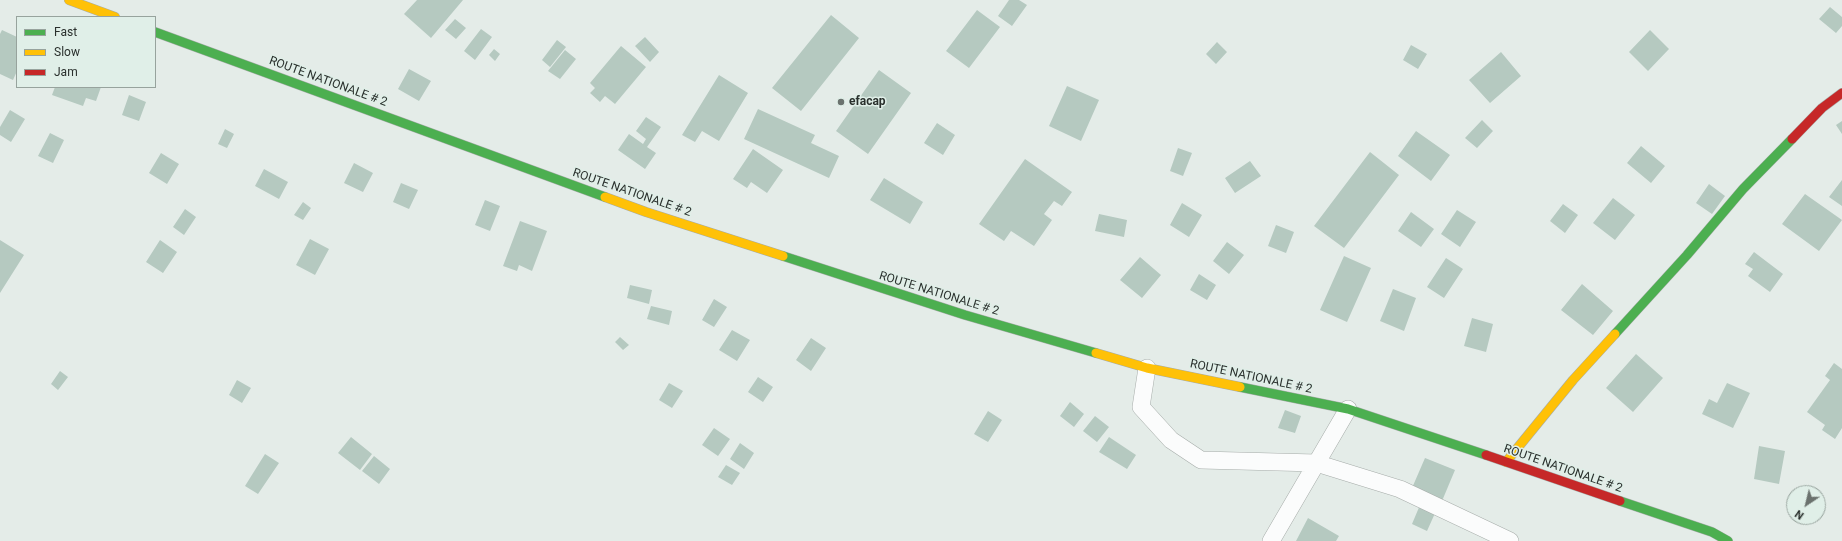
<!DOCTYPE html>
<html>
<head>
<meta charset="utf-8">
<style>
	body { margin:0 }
	#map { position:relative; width:1842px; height:541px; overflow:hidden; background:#e4ece8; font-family:Roboto,sans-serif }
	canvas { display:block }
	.legend { position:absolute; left:16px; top:16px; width:140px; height:72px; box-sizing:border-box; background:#e0efe8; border:1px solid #97a39d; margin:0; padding:5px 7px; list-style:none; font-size:12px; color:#2a302d }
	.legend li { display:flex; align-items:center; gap:8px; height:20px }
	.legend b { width:20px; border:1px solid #97a39d }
	.north { position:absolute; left:1786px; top:485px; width:40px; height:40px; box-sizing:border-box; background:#e0efe8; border:1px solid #97a39d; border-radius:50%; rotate:215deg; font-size:11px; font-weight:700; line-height:16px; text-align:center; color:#2a302d }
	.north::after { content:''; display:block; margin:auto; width:14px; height:18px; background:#6b726e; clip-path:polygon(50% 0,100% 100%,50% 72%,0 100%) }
</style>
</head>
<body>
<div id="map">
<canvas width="1842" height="541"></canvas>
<ul class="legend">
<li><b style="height:5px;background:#4caf50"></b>Fast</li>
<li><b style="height:5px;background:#ffc107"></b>Slow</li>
<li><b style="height:5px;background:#c62828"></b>Jam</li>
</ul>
<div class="north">N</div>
</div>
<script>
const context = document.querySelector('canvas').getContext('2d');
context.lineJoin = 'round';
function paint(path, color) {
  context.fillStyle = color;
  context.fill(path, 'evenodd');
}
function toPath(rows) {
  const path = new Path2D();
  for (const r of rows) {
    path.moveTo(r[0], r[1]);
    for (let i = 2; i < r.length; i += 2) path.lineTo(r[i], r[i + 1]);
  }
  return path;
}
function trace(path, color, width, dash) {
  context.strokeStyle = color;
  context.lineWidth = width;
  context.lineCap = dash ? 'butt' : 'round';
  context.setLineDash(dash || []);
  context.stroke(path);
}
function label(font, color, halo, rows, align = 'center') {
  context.font = font + ' Roboto,sans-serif';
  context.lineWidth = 3;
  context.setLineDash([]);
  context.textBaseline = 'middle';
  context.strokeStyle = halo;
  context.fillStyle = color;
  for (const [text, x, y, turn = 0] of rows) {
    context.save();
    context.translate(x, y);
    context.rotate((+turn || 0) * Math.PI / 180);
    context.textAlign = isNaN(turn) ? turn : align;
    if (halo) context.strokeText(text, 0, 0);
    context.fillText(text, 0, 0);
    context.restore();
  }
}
paint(toPath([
	[417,0,463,0,431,38,404,14],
	[1009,0,1019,0,1027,5,1012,26,998,16],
	[1830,7,1842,17,1842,26,1836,33,1819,19],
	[977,10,1000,27,969,68,946,51],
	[831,15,859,38,801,111,772,88],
	[455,19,466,28,456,39,445,30],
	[481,29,492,37,475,60,464,51],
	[2,30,17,37,17,71,13,80,0,74,0,34],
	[1650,30,1669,49,1648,71,1629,52],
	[645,37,659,52,650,62,635,46],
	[557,40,566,47,550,67,542,60],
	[1217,42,1227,52,1216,64,1206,54],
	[1411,45,1427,54,1418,69,1403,60],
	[621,46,646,67,615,104,605,96,600,102,590,93,595,88,590,83],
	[494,49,500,54,495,61,489,55],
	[565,50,576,59,560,79,548,71],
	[1501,52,1521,76,1490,103,1469,80],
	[409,69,431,81,419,101,398,89],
	[879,70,911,93,868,154,836,131],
	[719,75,748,93,719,141,702,131,695,142,682,135],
	[1067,86,1099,100,1081,141,1049,126],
	[55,87,101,87,96,101,86,98,83,106,52,95],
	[129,95,146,102,139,121,122,115],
	[758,109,815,135,811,143,839,156,829,178,744,139],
	[10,110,25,119,11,142,0,135,0,127],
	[646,117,661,127,647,147,656,153,645,169,618,150,629,134,643,144,646,139,636,131],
	[1482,120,1493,131,1477,148,1465,138],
	[1842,121,1842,134,1836,125],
	[937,123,955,135,943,155,924,143],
	[225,129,234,134,227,148,218,144],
	[1416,131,1450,155,1431,181,1398,156],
	[50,133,64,140,53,163,38,156],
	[1641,146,1665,166,1651,183,1627,163],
	[1178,148,1192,153,1183,176,1170,171],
	[753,149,783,170,767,193,751,182,747,188,733,179],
	[1370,152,1399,175,1344,248,1314,226],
	[161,153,179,164,167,184,149,173],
	[1025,159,1072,192,1062,206,1054,201,1044,214,1052,220,1034,246,1011,231,1004,241,979,224],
	[1250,161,1261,176,1235,193,1225,178],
	[354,163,373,173,363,192,344,183],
	[264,169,288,182,279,199,255,186],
	[884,178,923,202,910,224,870,200],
	[1842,180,1842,206,1829,197],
	[401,183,418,190,409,209,393,202],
	[1709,184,1725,196,1712,214,1696,203],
	[1805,194,1842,220,1819,251,1782,224],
	[1613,198,1635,215,1615,240,1593,223],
	[485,200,500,206,490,231,475,225],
	[303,202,311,208,303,220,294,215],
	[1182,203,1202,215,1189,237,1170,225],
	[1563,204,1578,215,1565,233,1550,221],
	[185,209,196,217,184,235,173,227],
	[1457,210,1476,222,1460,247,1441,234],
	[1411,212,1434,229,1421,247,1398,231],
	[1099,214,1127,220,1124,237,1095,231],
	[520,221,547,231,532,271,519,265,517,271,503,266],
	[1276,225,1294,232,1286,253,1268,246],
	[310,239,329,249,315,275,296,265],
	[0,240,24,255,0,293],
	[160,240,177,252,163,273,146,262],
	[1227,242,1244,255,1229,274,1213,261],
	[1754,252,1783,274,1770,292,1748,276,1753,269,1745,264],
	[1344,256,1371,268,1347,322,1320,310],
	[1140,257,1161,275,1142,298,1120,280],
	[1446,258,1463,269,1444,298,1427,287],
	[1199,274,1216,285,1207,300,1190,290],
	[1582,284,1613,311,1593,335,1561,310],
	[630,285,652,290,649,304,627,298],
	[1393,289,1416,298,1404,331,1380,321],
	[714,299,727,307,714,327,702,320],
	[651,306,672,311,669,325,647,319],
	[1472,318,1493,324,1486,352,1464,346],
	[732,330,750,340,737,361,719,350],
	[620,337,629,345,623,350,615,342],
	[811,338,826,348,811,371,796,360],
	[1636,354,1663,378,1633,412,1606,388],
	[1834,363,1842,369,1842,428,1835,439,1822,430,1825,425,1807,412,1830,380,1825,376],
	[60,371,68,377,58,390,51,384],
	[758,377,773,387,763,402,748,392],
	[237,380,251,388,242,403,229,395],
	[669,383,683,391,672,408,659,400],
	[1727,383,1750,393,1733,428,1702,414,1709,399,1717,403],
	[1070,402,1084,414,1074,427,1060,416],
	[1285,410,1301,416,1295,433,1278,428],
	[988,411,1002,420,988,442,974,434],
	[1095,416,1109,427,1097,442,1083,431],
	[714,428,730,439,718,456,702,445],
	[351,437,372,454,360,470,338,453],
	[1109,437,1136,455,1127,469,1099,452],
	[740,443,754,453,744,469,730,459],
	[1759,446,1785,451,1779,484,1754,479],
	[265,454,279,463,258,494,245,486],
	[374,456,390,469,379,484,362,471],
	[1425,458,1455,470,1442,501,1412,488],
	[726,465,740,473,732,485,718,477],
	[1420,505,1436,511,1427,531,1412,524],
	[1308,518,1339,536,1336,541,1296,541]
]), '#b5c9c0');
const street = toPath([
	[1147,368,1141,407,1171,440,1201,460,1316,463,1400,489,1510,541],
	[1271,541,1348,409]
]);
const fast = toPath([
	[155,32,605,197],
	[783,256,965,315,1096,353],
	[1615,334,1687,255,1743,189,1792,139],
	[1240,387,1348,409,1486,455],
	[1620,501,1712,532,1728,541]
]);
const slow = toPath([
	[69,0,115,17],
	[605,197,646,212,783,256],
	[1096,353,1147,368,1240,387],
	[1506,462,1573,380,1615,334]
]);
const jam = toPath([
	[1792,139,1822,108,1842,93],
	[1486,455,1620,501]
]);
trace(street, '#a6aca9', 18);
trace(fast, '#a6aca9', 10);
trace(slow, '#a6aca9', 10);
trace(jam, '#a6aca9', 10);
trace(street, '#fbfcfc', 17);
trace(fast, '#4caf50', 9);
trace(slow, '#ffc107', 9);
trace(jam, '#c62828', 9);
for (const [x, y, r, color] of [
	[841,102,4,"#6b726e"]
]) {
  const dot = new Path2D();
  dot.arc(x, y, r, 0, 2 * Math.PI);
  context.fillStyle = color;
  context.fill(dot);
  trace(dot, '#e0efe8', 1.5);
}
label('12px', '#2a302d', '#e0efe8', [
	["ROUTE NATIONALE # 2",328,82,20],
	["ROUTE NATIONALE # 2",632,193,19],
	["ROUTE NATIONALE # 2",939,294,17],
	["ROUTE NATIONALE # 2",1251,377,12],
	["ROUTE NATIONALE # 2",1563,469,19]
]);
label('bold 12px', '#2a302d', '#e0efe8', [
	["efacap",849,102]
], 'left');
</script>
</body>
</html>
